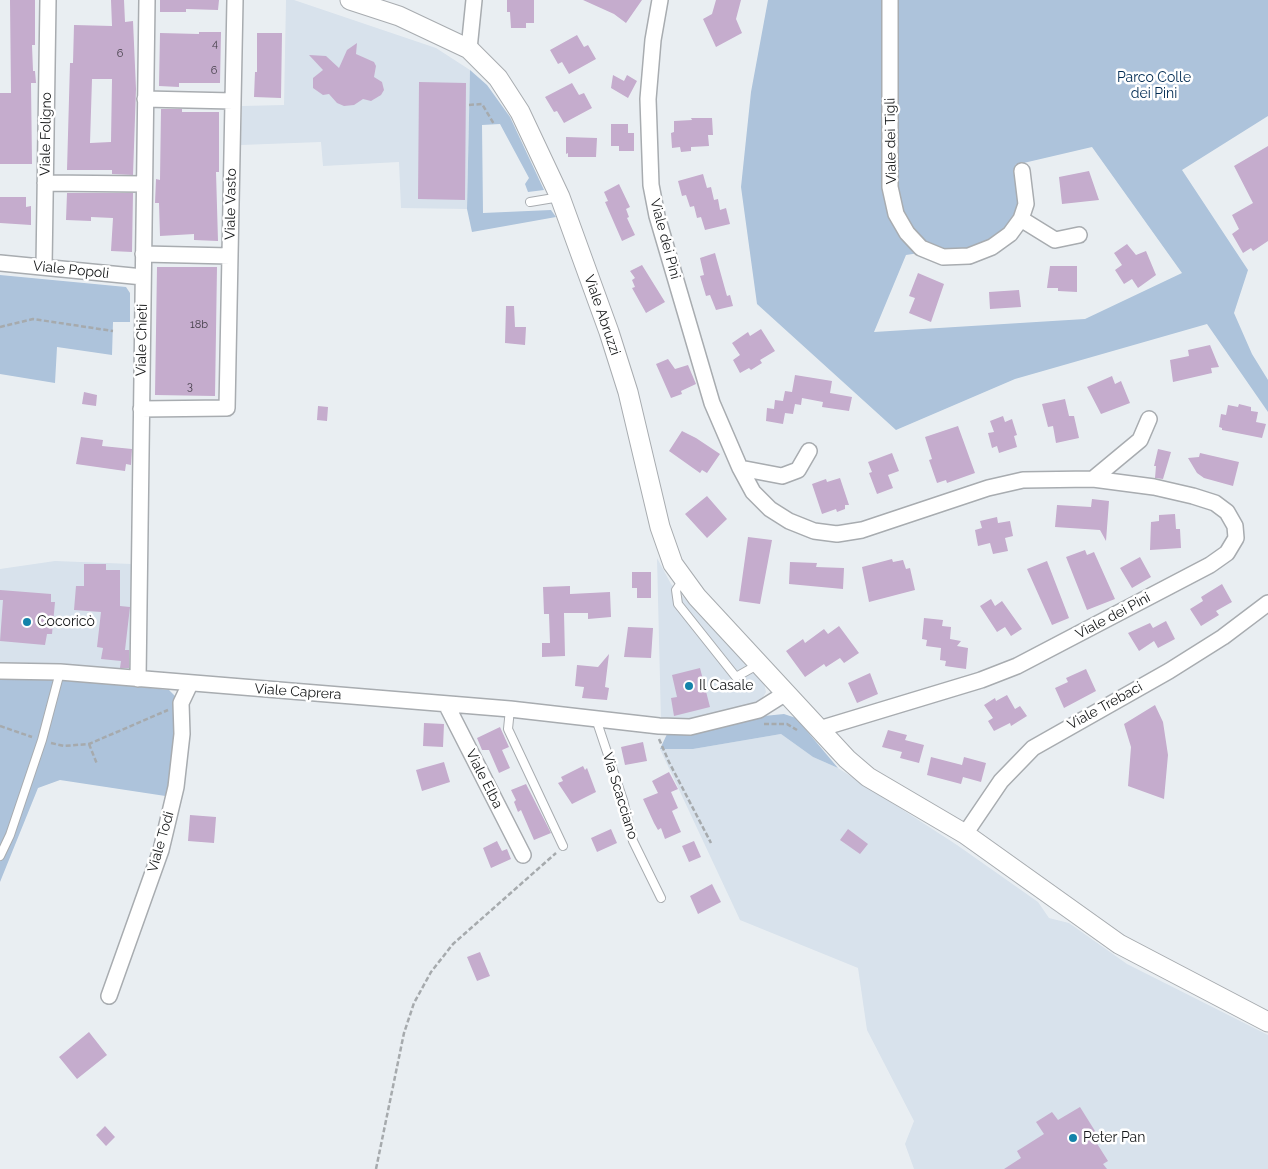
<!DOCTYPE html>
<html>
<head>
<meta charset="utf-8">
<style>
	body { margin:0 }
	canvas { display:block; background:#e9eef2 }
</style>
</head>
<body>
<canvas width="1268" height="1169"></canvas>
<script>
const context = document.querySelector('canvas').getContext('2d');
context.lineJoin = 'round';
function paint(path, color) {
  context.fillStyle = color;
  context.fill(path, 'evenodd');
}
function toPath(rows) {
  const path = new Path2D();
  for (const r of rows) {
    path.moveTo(r[0], r[1]);
    for (let i = 2; i < r.length; i += 2) path.lineTo(r[i], r[i + 1]);
  }
  return path;
}
function trace(path, color, width, dash) {
  context.strokeStyle = color;
  context.lineWidth = width;
  context.lineCap = dash ? 'butt' : 'round';
  context.setLineDash(dash || []);
  context.stroke(path);
}
function label(font, color, halo, rows, align = 'center') {
  context.font = font + ' Raleway,sans-serif';
  context.lineWidth = 5;
  context.setLineDash([]);
  context.textBaseline = 'middle';
  context.strokeStyle = halo;
  context.fillStyle = color;
  for (const [text, x, y, turn = 0] of rows) {
    context.save();
    context.translate(x, y);
    context.rotate((+turn || 0) * Math.PI / 180);
    context.textAlign = isNaN(turn) ? turn : align;
    if (halo) context.strokeText(text, 0, 0);
    context.fillText(text, 0, 0);
    context.restore();
  }
}
paint(toPath([
	[286,0,294,0,436,48,470,70,467,209,401,208,399,162,323,166,321,142,241,145,242,106,284,105],
	[657,558,671,584,764,683,766,692,762,699,747,708,691,722,661,721],
	[55,561,132,564,135,673,0,666,0,569],
	[781,734,813,757,838,768,957,845,1038,902,1049,918,1069,923,1127,964,1268,1035,1268,1169,914,1169,905,1144,914,1121,867,1030,858,968,740,920,660,749,693,749]
]), '#d8e2ec');
paint(toPath([
	[768,0,884,0,885,188,919,253,906,255,874,332,1085,319,1182,273,1092,147,1015,165,1020,203,1015,216,1006,230,989,242,968,250,944,251,925,243,911,230,902,212,896,186,895,0,1268,0,1268,116,1182,170,1248,270,1234,313,1252,354,1268,380,1268,412,1207,324,1015,379,896,430,757,304,741,187,751,92],
	[470,70,487,85,510,117,544,190,528,192,525,184,529,178,500,124,482,125,483,213,551,210,556,217,472,232,467,209],
	[0,275,126,287,130,293,130,322,113,322,112,355,57,347,55,383,0,374],
	[0,676,47,677,169,690,176,697,177,711,172,797,60,780,38,788,0,882],
	[784,714,796,718,838,768,813,757,781,734,693,749,660,749,667,734,692,734,764,716]
]), '#adc3db');
paint(toPath([
	[10,0,35,0,35,45,32,45,33,71,35,71,36,83,31,83,32,164,0,164,0,93,11,93],
	[111,0,124,0,125,22,133,21,136,89,133,175,112,174,112,170,67,170,70,63,73,63,74,25,112,26],
	[92,79,112,79,111,142,90,143],
	[160,0,219,0,218,10,186,9,186,12,160,12],
	[507,0,534,0,534,23,526,23,526,28,511,28,510,12,507,12],
	[583,0,642,0,626,23,614,14],
	[716,0,741,0,736,19,742,33,716,47,703,19,712,14],
	[199,32,221,32,220,83,179,83,179,87,159,86,160,33,199,34],
	[257,33,282,33,281,98,254,97,255,72,257,72],
	[577,35,584,47,588,45,596,59,569,74,562,62,558,64,550,50],
	[357,43,356,54,374,62,376,66,374,77,382,82,384,90,381,95,371,101,363,99,354,105,344,106,337,103,329,94,323,95,313,88,313,78,323,70,309,55,326,56,339,68,347,50],
	[613,75,624,81,627,75,637,81,628,98,611,88],
	[419,82,466,83,465,200,418,199],
	[572,83,579,95,584,93,592,108,564,123,557,111,554,112,545,97],
	[161,109,182,109,182,112,219,112,219,172,216,172,218,241,194,240,194,234,160,236,159,203,155,203,156,179,160,180],
	[691,118,712,118,713,135,708,135,709,146,691,147,691,151,681,152,680,147,672,148,671,133,674,132,674,121,692,120],
	[611,124,628,124,628,133,634,133,634,151,619,151,619,146,611,146],
	[566,137,597,138,596,157,568,157,568,153,566,154],
	[1268,146,1268,241,1253,251,1251,248,1243,253,1232,234,1239,229,1232,215,1253,203,1234,166],
	[1089,171,1099,200,1062,204,1059,177],
	[703,174,707,188,711,187,714,200,718,199,720,210,726,208,730,224,705,230,701,217,697,218,694,206,690,207,686,195,682,196,678,181],
	[619,184,630,207,626,209,629,217,627,218,635,235,622,241,605,202,608,201,604,192],
	[67,193,133,193,132,252,111,251,113,218,91,217,91,221,66,220],
	[0,197,26,197,26,207,31,206,31,225,0,223],
	[1127,244,1136,255,1146,251,1156,275,1138,288,1132,279,1124,284,1115,270,1122,265,1114,253],
	[715,253,727,296,730,295,733,306,716,310,710,295,706,296,700,276,704,275,700,258],
	[642,265,665,302,646,313,632,288,635,287,632,280,635,278,630,271],
	[1050,266,1077,266,1077,292,1058,291,1058,288,1047,288],
	[157,267,217,267,215,396,155,395],
	[918,273,944,284,931,322,909,313,915,298,909,296],
	[1019,290,1021,307,990,309,989,292],
	[506,306,514,306,515,327,526,327,525,345,505,343],
	[761,329,775,351,760,360,762,363,751,370,749,368,740,373,733,360,740,355,732,343,748,332,750,336],
	[1210,345,1219,367,1211,368,1212,373,1173,382,1170,360,1189,356,1188,350],
	[668,359,675,369,688,365,696,384,681,391,682,394,671,398,656,364],
	[795,375,832,381,830,393,852,397,849,411,822,407,823,402,802,398,801,405,795,404,793,414,785,413,783,424,766,421,767,408,774,409,775,400,783,401,785,391,792,392],
	[1112,376,1115,384,1121,381,1130,403,1101,414,1087,387],
	[84,392,97,395,96,406,82,404],
	[1065,399,1069,416,1074,416,1079,438,1056,443,1053,426,1048,427,1042,404],
	[1239,404,1251,407,1251,411,1258,412,1256,422,1266,424,1262,438,1222,430,1222,428,1219,427,1221,414,1226,415,1228,405,1238,407],
	[318,406,328,407,327,421,317,420],
	[1003,416,1005,422,1012,419,1017,435,1014,436,1017,447,999,453,997,446,992,448,988,433,994,432,990,421],
	[958,426,975,473,947,483,946,480,937,483,929,460,932,459,925,437],
	[682,431,696,438,720,454,707,473,702,470,700,473,669,451],
	[81,437,103,440,102,446,132,449,131,465,126,464,125,471,76,464],
	[1158,449,1171,452,1163,479,1155,478,1156,466,1154,466],
	[892,453,899,471,888,475,893,488,877,494,869,473,872,472,868,462],
	[1200,453,1239,462,1233,486,1204,478,1197,473,1188,458,1199,457],
	[840,478,849,505,845,505,845,509,837,512,836,509,822,514,812,484,826,479,827,482],
	[707,496,727,519,707,538,685,514],
	[1092,499,1109,501,1106,541,1100,530,1055,527,1057,505,1091,507],
	[1175,514,1176,529,1180,529,1181,548,1150,550,1151,522,1159,521,1159,515],
	[997,517,998,523,1010,521,1013,536,1005,538,1008,551,993,554,990,543,978,546,975,530,982,528,980,521],
	[748,537,772,540,760,604,739,601],
	[1085,550,1087,555,1094,552,1115,599,1087,610,1066,557],
	[1140,557,1151,577,1132,588,1120,568],
	[892,559,893,562,903,560,906,569,910,568,915,590,869,602,862,567],
	[1047,561,1069,618,1052,625,1027,569],
	[790,562,817,563,816,567,844,568,843,589,789,584],
	[84,564,106,564,106,570,120,570,120,606,130,607,125,650,129,650,129,668,120,668,121,661,101,659,103,648,97,647,101,612,74,610,76,586,84,586],
	[632,572,651,572,651,598,637,598,637,588,632,588],
	[1222,584,1232,602,1216,611,1219,615,1201,626,1190,609,1203,601,1201,597],
	[570,586,570,594,610,592,611,617,588,619,588,613,564,613,565,656,542,657,542,643,550,643,549,614,544,614,543,587],
	[0,590,51,594,51,602,55,602,52,634,47,634,45,645,0,641,3,600,0,600],
	[991,599,995,606,1002,601,1022,629,1011,636,1005,627,997,632,980,606],
	[924,618,943,620,942,626,951,627,950,639,961,641,957,646,968,648,966,669,945,666,946,661,940,660,941,648,926,646,927,640,922,639],
	[1166,621,1175,639,1158,648,1154,641,1139,651,1128,633,1150,623,1153,628],
	[839,626,859,653,844,663,840,658,826,667,824,664,805,677,786,651,803,639,805,643,824,629,828,634],
	[628,627,653,628,651,658,624,657],
	[609,654,605,687,609,688,607,700,582,698,584,687,575,686,577,665,598,667],
	[700,668,710,707,674,716,671,698,677,697,672,675],
	[1086,669,1096,691,1064,708,1055,688,1068,682,1066,678],
	[870,673,878,694,857,703,848,683],
	[1007,695,1015,709,1020,706,1027,716,1011,726,1010,723,994,731,988,721,993,718,984,705,995,698,996,701],
	[1155,705,1163,722,1168,755,1164,799,1128,786,1131,747,1124,724],
	[424,723,444,724,443,747,423,746],
	[500,727,509,747,502,750,510,768,499,773,489,750,482,750,477,738],
	[888,730,907,735,905,740,924,745,919,763,900,758,902,752,882,747],
	[643,742,647,761,625,765,621,747],
	[931,757,962,765,964,757,986,763,981,782,963,777,961,784,927,775],
	[444,762,450,782,422,791,416,770],
	[583,766,585,770,587,768,596,792,572,804,558,783,563,781,561,777],
	[669,772,678,789,671,792,678,808,672,811,681,832,665,839,661,828,658,830,654,823,643,799,658,793,652,781],
	[526,784,551,833,534,840,521,810,518,812,514,802,516,800,511,790],
	[190,815,216,817,214,843,188,841],
	[611,829,617,843,597,852,591,838],
	[848,829,868,844,860,854,840,840],
	[497,841,502,851,507,849,511,859,491,868,483,848],
	[694,841,701,857,689,862,682,846],
	[712,884,721,902,698,914,690,896],
	[480,952,490,976,477,981,467,957],
	[89,1032,107,1055,77,1079,59,1057],
	[1080,1107,1100,1139,1096,1142,1108,1161,1103,1164,1107,1169,1004,1169,1021,1158,1017,1151,1044,1134,1036,1122,1052,1112,1058,1120],
	[105,1126,115,1137,106,1146,96,1135]
]), '#c5accd');
const service = toPath([
	[530,202,560,197],
	[683,580,676,590,678,604,736,677,759,664],
	[510,709,508,729,563,846],
	[596,719,623,800,633,841,661,898],
	[0,856,10,835,42,740,60,672]
]);
const minor = toPath([
	[660,0,653,40,648,99,651,185,657,216,712,403,740,468,753,492,770,509,789,521,814,531,837,534,862,530,988,488,1023,480,1093,479,1154,487,1193,496,1215,503,1227,512,1235,526,1236,538,1227,553,1210,565,1017,666,981,680,819,729],
	[890,0,890,187,896,214,907,233,921,248,943,257,969,256,992,247,1010,234,1021,219,1026,204,1022,171],
	[469,49,474,0],
	[145,99,233,101],
	[45,183,144,184],
	[1021,219,1055,240,1079,235],
	[143,254,230,256],
	[0,263,143,277],
	[44,267,48,0],
	[141,409,227,408,235,0],
	[740,468,782,476,798,470,809,451],
	[1093,479,1140,440,1149,419],
	[0,671,60,672,510,709,659,726,690,727,759,710,786,693],
	[138,679,147,0],
	[446,704,523,855],
	[965,834,1001,781,1033,748,1169,671,1223,637,1268,603],
	[109,996,161,850,176,787,182,734,181,703,190,684]
]);
const tertiary = toPath([
	[350,0,399,16,469,49,498,78,520,112,560,197,609,332,628,392,660,527,673,564,697,597,847,759,868,777,965,834,1119,944,1268,1022]
]);
trace(service, '#a8acb0', 10);
trace(minor, '#a8acb0', 18);
trace(tertiary, '#a8acb0', 21);
trace(toPath([
	[469,105,482,104,494,124],
	[0,327,33,319,113,331],
	[764,724,787,724,797,730],
	[0,726,32,737],
	[659,739,669,762,711,843],
	[51,743,64,746,89,744,168,710],
	[89,744,97,764],
	[376,1169,404,1033,414,1003,431,972,453,944,556,853]
]), '#a6aaad', 2.5, [5, 2.5]);
trace(service, '#fff', 8);
trace(minor, '#fff', 15);
trace(tertiary, '#fff', 19);
for (const [x, y, r, color] of [
	[27,622,5,"#1383aa"],
	[689,686,5,"#1383aa"],
	[1073,1138,5,"#1383aa"]
]) {
  const dot = new Path2D();
  dot.arc(x, y, r, 0, 2 * Math.PI);
  context.fillStyle = color;
  context.fill(dot);
  trace(dot, '#fff', 2);
}
label('11px', '#423d46', null, [
	["4",215,44],
	["6",120,54],
	["6",214,71],
	["18b",199,325],
	["3",190,387]
]);
label('14px', '#002b52', '#fff', [
	["Parco Colle",1154,78],
	["dei Pini",1154,94]
]);
label('14px', '#161819', '#fff', [
	["Viale Foligno",46,134,-89],
	["Viale dei Tigli",891,141,-91],
	["Viale Vasto",231,204,-89],
	["Viale dei Pini",665,239,75],
	["Viale Popoli",71,270,6],
	["Viale Abruzzi",602,315,71],
	["Viale Chieti",142,340,-89],
	["Viale dei Pini",1113,616,-28],
	["Viale Caprera",298,692,4],
	["Viale Trebaci",1105,706,-29],
	["Viale Elba",484,779,63],
	["Via Scacciano",620,796,73],
	["Viale Todi",161,842,-74]
]);
label('14px', '#161819', '#fff', [
	["Cocoricò",37,622],
	["Il Casale",699,686],
	["Peter Pan",1083,1138]
], 'left');
</script>
</body>
</html>
